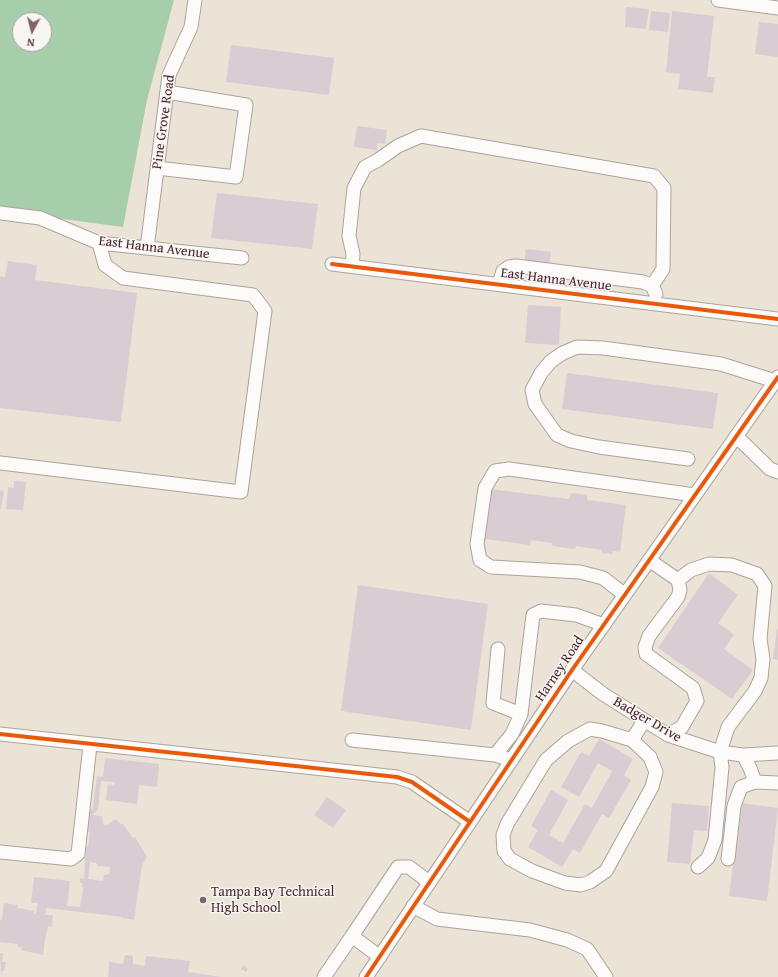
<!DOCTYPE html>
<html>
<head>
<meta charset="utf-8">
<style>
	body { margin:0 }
	#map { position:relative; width:778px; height:977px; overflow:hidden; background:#eae3d6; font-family:"Gentium Book Plus",serif }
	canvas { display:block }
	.north { position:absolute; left:12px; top:12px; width:40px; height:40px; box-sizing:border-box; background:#f6f6f2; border:1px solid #b1a0a2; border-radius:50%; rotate:187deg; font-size:11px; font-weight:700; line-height:16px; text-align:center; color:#4a1f2b }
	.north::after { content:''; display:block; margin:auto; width:14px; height:18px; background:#826467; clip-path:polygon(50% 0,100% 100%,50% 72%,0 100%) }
</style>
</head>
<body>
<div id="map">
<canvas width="778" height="977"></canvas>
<div class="north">N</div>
</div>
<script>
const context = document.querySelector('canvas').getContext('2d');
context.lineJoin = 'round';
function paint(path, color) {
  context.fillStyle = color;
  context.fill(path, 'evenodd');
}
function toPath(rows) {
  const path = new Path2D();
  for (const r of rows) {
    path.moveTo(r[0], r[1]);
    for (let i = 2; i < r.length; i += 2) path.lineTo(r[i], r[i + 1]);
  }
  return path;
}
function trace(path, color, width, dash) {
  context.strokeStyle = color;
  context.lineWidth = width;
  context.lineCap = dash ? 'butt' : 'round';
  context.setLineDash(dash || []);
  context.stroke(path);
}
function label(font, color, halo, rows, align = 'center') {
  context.font = font + ' "Gentium Book Plus",serif';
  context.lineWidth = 3;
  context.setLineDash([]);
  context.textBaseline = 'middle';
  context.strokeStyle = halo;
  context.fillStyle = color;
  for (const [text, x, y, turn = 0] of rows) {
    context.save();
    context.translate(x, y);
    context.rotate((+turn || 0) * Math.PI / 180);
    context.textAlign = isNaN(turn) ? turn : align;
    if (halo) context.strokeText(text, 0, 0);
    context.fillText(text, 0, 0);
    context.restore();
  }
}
paint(toPath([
	[0,0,174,0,147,100,123,227,56,218,0,207],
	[20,20,44,20,44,44,20,44]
]), '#a6ceaa');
paint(toPath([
	[626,7,649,9,646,29,625,27],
	[651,11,670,13,668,32,649,30],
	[672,11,714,16,707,77,715,77,713,93,678,89,680,74,666,72],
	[759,22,778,24,778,57,755,54],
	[231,45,334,58,329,95,226,82],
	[357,126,387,130,385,144,377,143,377,150,354,147],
	[217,193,318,204,312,249,211,238],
	[526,249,551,252,549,267,524,264],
	[8,261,37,265,35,280,137,293,121,422,0,408,0,276,5,277],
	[528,305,561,307,559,345,525,343],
	[567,373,718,393,713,429,562,409],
	[14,481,26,482,23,510,6,509,8,487,14,488],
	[490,489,569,499,571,493,587,495,587,500,626,505,620,552,613,551,612,554,602,553,602,550,576,546,575,549,552,546,552,543,531,540,530,545,485,539],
	[0,490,4,491,1,509,0,509],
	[709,573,738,595,718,623,734,635,724,649,753,670,732,699,658,648],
	[358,585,488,604,471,730,341,711],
	[777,629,778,629,778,660,773,659],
	[599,739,633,759,624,775,631,780,609,818,602,814,580,853,573,849,562,867,528,847,538,830,531,826,551,790,568,800,549,835,563,843,585,804,592,808,612,771,598,763,579,797,561,787,581,752,589,756],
	[105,758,159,764,157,787,139,785,137,804,106,800,108,784,114,785,115,782,101,781,98,809,92,815,102,816,103,824,107,825,116,819,121,824,123,824,133,838,135,837,147,857,142,865,134,920,123,918,123,917,46,908,45,915,53,915,52,927,48,926,47,933,46,933,43,955,21,950,22,947,18,947,18,944,0,942,0,920,2,920,4,903,18,905,18,908,34,911,34,913,36,914,38,903,31,903,34,877,70,881,67,906,80,907,83,891,82,883,80,883,80,878,84,879,86,847,88,847,90,832,87,832,88,813,93,808,97,776,103,777],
	[90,862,96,863,98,866,110,867,109,874,104,875,103,881,88,879],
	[327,797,346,810,333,828,314,815],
	[672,803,709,806,707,831,694,830,690,864,667,862],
	[741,803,778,808,767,901,729,896],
	[0,953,3,953,2,962,6,962,4,971,2,971,1,976],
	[125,955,133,956,133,964,145,966,146,956,190,961,188,972,222,977,108,977,109,962,123,964],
	[244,965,248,969,246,972,241,969]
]), '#d9cdd3');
const minor = toPath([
	[718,0,778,8],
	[157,168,236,177,246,105,167,92],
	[0,213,40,218,99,243,242,258],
	[147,248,169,75,191,27,195,0],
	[332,264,778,319],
	[352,266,353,254,349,236,354,188,365,167,378,160,398,146,421,136,654,176,664,188,663,269,652,286],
	[499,284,503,271,509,267,516,266,643,282,652,286,656,294],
	[736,436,770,469,778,472],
	[688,459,599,447,571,441,557,435,535,404,532,390,541,373,551,361,563,353,577,347,603,348,721,364,775,381],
	[0,463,241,492,265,311,253,295,123,278,105,265,99,243],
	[649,560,678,580,680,590,678,597,649,636,645,647,646,654,693,688,697,701,682,727,668,735],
	[678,580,691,570,709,564,732,565,757,574,765,586,760,639,763,659,761,678,755,691,728,727,720,752,722,767,715,840,708,858,698,867],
	[625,595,603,578,580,572,491,567,480,560,477,544,485,488,495,471,509,469,695,495],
	[498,649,493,703,521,714],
	[572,670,603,694,668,735,720,752,743,755,778,753],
	[0,734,397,777,412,782,470,822],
	[352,740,495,755],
	[632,740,650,757,656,772,652,787,606,871,590,882,581,885,565,883,532,871,510,859,504,851,503,835,507,824,546,760,568,741,590,729,602,731,632,740,644,721],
	[512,760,495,755,512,734,521,714,533,615,541,611,576,615,604,625],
	[755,782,778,783],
	[0,852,71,859,78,854,90,745],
	[728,859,734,806,741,787,755,782,750,768,743,755],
	[413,906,437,919,530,930,567,940,587,949,606,977],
	[352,936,398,867,409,867,429,882],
	[324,977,352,936,380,957],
	[366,977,572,670,778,377]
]);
trace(minor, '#aca39d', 15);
trace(minor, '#fcfbf9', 13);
trace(toPath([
	[332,264,778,319],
	[0,734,397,777,412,782,470,822],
	[366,977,572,670,778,377]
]), '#e8590c', 4);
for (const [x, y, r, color] of [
	[203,900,4,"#826467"]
]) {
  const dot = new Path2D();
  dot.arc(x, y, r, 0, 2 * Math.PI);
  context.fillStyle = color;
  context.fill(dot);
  trace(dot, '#f6f6f2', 1.5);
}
label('14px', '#4a1f2b', '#f6f6f2', [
	["Pine Grove Road",164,122,-82],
	["East Hanna Avenue",154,248,7],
	["East Hanna Avenue",556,280,7],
	["Harney Road",560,669,-56],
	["Badger Drive",647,720,30]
]);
label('14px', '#4a1f2b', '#f6f6f2', [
	["Tampa Bay Technical",211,892],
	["High School",211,908]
], 'left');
</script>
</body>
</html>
